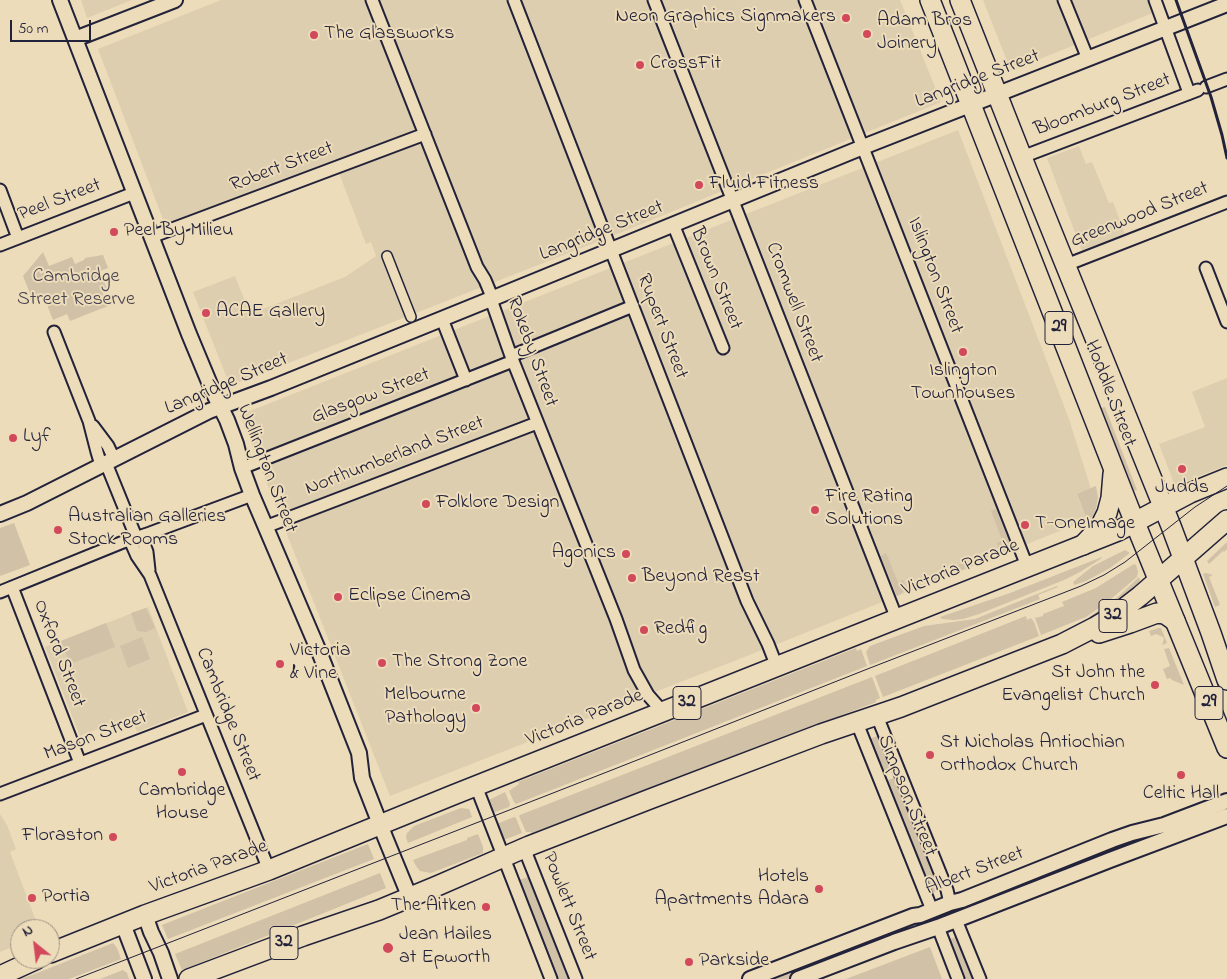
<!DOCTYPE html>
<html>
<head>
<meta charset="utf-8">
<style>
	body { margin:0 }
	#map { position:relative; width:1227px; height:979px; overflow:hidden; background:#eddcb9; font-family:"Indie Flower",sans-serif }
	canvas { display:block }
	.north { position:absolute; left:10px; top:919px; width:50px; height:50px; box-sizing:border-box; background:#eddcb9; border:1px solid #9c9287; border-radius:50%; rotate:331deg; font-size:14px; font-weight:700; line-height:20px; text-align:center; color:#22223b }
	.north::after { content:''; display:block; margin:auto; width:18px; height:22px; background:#d1495b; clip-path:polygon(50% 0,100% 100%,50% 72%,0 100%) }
	.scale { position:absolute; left:10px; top:20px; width:81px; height:22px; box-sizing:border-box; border:2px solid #22223b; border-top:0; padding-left:6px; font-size:15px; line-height:18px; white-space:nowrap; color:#22223b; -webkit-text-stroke:4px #eddcb9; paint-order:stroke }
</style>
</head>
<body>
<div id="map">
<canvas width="1227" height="979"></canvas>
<div class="north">N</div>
<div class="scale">50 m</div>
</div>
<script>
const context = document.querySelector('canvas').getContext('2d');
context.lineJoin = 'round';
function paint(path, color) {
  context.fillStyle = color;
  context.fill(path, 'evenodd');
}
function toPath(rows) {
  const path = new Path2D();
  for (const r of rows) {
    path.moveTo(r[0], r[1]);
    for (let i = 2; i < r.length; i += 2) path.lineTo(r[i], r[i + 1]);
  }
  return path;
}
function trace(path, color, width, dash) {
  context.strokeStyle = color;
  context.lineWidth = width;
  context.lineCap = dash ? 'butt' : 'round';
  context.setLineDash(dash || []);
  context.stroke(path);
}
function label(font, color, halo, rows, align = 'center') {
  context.font = font + ' "Indie Flower",sans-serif';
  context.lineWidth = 4;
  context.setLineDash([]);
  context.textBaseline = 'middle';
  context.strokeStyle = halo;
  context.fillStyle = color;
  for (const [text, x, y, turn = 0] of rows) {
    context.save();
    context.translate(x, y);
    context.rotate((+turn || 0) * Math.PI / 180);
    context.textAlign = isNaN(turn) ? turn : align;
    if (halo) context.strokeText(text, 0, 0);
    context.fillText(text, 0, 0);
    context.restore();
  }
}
paint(toPath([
	[81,0,132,0,87,18],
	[221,0,900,0,941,102,617,234,230,386,193,292,235,276,250,314,345,277,376,256,371,242,366,244,339,173,231,214,230,213,169,235,98,49],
	[983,0,1150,0,1155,12,1011,71],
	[958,130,1069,419,1091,489,1077,495,1087,520,775,645,390,796,240,415],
	[1079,146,1086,164,1092,162,1109,203,1113,202,1125,234,1082,251,1047,158],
	[1227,378,1227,465,1175,486,1159,444,1205,427,1192,392],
	[148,607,188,712,137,732,131,716,80,736,45,647],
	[0,814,7,825,16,849,10,852,39,929,20,929,20,944,0,952]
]), '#deceb0');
paint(toPath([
	[43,252,49,266,72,257,75,264,84,260,85,258,103,255,108,268,100,271,107,289,102,291,108,306,70,321,67,314,53,320,44,297,33,301,23,276],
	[1105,407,1137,490,1134,491,1101,408],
	[1096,486,1098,497,1096,509,1093,516,1087,520,1077,494],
	[996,509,1012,550,994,557,991,556,966,562,999,549,997,543,1002,540,991,511],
	[14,523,30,565,0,576,0,528],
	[1227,542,1227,549,1224,552,1223,551,1209,564,1207,561],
	[1125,550,1130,553,1110,568,1086,581,1074,585,1073,582,1093,566],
	[886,553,898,582,903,580,906,586,940,573,916,586,916,589,906,592,905,591,897,596,881,556],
	[1102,557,1102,558,1080,572,1064,580,979,614,963,619,953,620,942,619,940,617,1010,593],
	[991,558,958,572,955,566,963,563,965,565],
	[1134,564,1136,565,1138,571,1137,577,1106,603,1086,617,1041,635,1035,618,1043,616,1043,614,1064,606,1062,602,1096,588],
	[949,569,952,574,918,587,942,574,942,571],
	[1206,573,1213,575,1209,577,1220,605,1215,607,1203,574],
	[1139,577,1140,580,1139,582,1128,593,1109,607,1088,618,1119,596],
	[1057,586,1058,587,1038,595,1040,599,870,665,866,652,870,646,924,626,975,619],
	[146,608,155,628,146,632,137,631,131,613],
	[1026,616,1027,620,1031,618,1034,622,1039,636,883,697,875,676],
	[106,623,115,647,70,664,61,641],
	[1159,628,1161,628,1167,643,1162,645,1164,639,1163,637,1156,634,1151,636,1149,631],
	[142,637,150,659,128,668,120,646],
	[856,648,857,651,861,649,867,666,516,804,514,802,509,791,519,784,518,782],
	[1169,648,1184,685,1172,680,1170,678,1167,679,1163,669,1170,666,1164,649],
	[872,677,880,698,876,700,876,702,534,834,530,832,526,832,519,816,520,815],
	[880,735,893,767,882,772,869,739],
	[897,777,941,890,929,894,885,781],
	[505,792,510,804,509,807,492,813,487,801],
	[1227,807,1227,811,1112,854,1109,851,1109,848],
	[461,808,469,809,472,817,408,843,406,837,407,833,414,826],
	[514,817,516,818,522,833,506,839,503,839,497,824],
	[478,834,483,847,483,853,431,873,420,871,416,866,413,860,467,840,467,838],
	[368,844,374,859,168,939,162,925],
	[1100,851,1103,856,970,909,968,907,967,905],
	[380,873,386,888,182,970,175,954],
	[528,877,568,979,558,979,519,880],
	[916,920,920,921,921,923,921,926,919,928,788,979,764,979],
	[958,936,975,979,963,979,947,940],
	[113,943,117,948,121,959,69,979,20,979,32,975],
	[930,947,942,979,846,979],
	[123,970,127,973,129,979,100,979]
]), '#d0c1a7');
const pedestrian = toPath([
	[387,256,411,317]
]);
const minor = toPath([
	[372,0,477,267,485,280,490,292,493,305,511,356,616,619,634,670,648,695,663,712],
	[514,0,747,601,768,644,777,667],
	[654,0,897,619],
	[805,0,1027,566],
	[1064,0,1088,59],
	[1155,0,1188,90,1188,94],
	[1206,87,1227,79],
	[1022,157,1198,90],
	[0,190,18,238],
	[673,224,723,348],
	[151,237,425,134],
	[0,245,134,193],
	[1066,265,1227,202],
	[1206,268,1227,322],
	[442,319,466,380],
	[54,332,89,421,97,452,101,465],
	[511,356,633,306],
	[93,426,108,446,114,459],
	[106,463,136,537],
	[242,468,513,361],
	[265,527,537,423],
	[141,536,147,552,149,570],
	[130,540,137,556,150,575,269,870],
	[12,587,80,763],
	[0,592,123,542,150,533,252,495],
	[877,716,947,890,950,903],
	[857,723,932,910],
	[476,786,551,979],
	[0,794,206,715],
	[524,848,576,979],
	[956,920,980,979],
	[938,927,958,979]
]);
const tertiary = toPath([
	[60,0,189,334,214,394,227,420,236,444,242,468,252,495,320,654,359,753,362,778,385,837,410,898],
	[75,39,175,0],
	[0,514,27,503,209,411,271,388,491,299,863,147,1227,4],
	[145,915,151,932,161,953,170,979],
	[123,924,144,979],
	[750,979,913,916,920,915,950,903,962,900,1112,840,1132,833,1164,825,1227,801],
	[798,979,894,942,938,927,1110,860,1227,816]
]);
const primary = toPath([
	[1099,633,1130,623,1157,613,1165,614,1175,621],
	[50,953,145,915,269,870,453,795,1118,531,1190,493,1227,478],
	[0,976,37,959],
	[189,979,303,936,379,910,437,886,529,846,650,799,821,734,901,707,1062,644,1095,627,1118,613,1140,596,1227,520]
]);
const trunk = toPath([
	[930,0,1129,508,1227,748],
	[960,0,1027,170,1171,526,1211,633,1227,680],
	[1083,545,1100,527,1107,513,1111,498,1113,474]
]);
trace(pedestrian, '#22223b', 12);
trace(minor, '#22223b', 15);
trace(tertiary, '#22223b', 18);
trace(primary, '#22223b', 22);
trace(trunk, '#22223b', 22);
trace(pedestrian, '#eddcb9', 9);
trace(minor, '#eddcb9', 11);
trace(tertiary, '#eddcb9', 14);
trace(primary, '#eddcb9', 19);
trace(trunk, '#eddcb9', 19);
trace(toPath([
	[76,979,612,770,870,668,1081,586,1104,575,1125,562,1195,507,1227,486]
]), '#22223b', 1);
trace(toPath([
	[1176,0,1211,97,1222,135,1227,158]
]), '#22223b', 3);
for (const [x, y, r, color] of [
	[846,18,5,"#d1495b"],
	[867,34,5,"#d1495b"],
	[314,35,5,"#d1495b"],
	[640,65,5,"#d1495b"],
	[699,185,5,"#d1495b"],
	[114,232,5,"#d1495b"],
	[206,313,5,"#d1495b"],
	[963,352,5,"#d1495b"],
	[13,438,5,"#d1495b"],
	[1182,469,5,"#d1495b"],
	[426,504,5,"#d1495b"],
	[815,510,5,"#d1495b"],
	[1025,525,5,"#d1495b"],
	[58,530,5,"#d1495b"],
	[626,554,5,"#d1495b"],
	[632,578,5,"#d1495b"],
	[338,597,5,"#d1495b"],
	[644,630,5,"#d1495b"],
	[382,663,5,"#d1495b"],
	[280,664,5,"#d1495b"],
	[1155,685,5,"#d1495b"],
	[476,708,5,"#d1495b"],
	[930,755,5,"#d1495b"],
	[182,772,5,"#d1495b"],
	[1181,775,5,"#d1495b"],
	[113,837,5,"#d1495b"],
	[819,889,5,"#d1495b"],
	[32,898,5,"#d1495b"],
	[486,907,5,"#d1495b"],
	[388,948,6,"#d1495b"],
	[689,962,5,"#d1495b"]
]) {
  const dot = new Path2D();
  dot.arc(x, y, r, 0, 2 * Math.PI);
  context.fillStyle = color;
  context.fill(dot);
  trace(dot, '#eddcb9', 2);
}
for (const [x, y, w] of [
	[1059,328,28],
	[1113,616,28],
	[687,703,28],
	[1209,703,28],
	[284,943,28]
]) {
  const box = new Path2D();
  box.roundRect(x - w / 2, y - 16.5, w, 33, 4);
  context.fillStyle = '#eddcb9';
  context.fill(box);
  trace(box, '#22223b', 1);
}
label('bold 19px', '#22223b', null, [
	["29",1059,328],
	["32",1113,616],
	["32",687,703],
	["29",1209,703],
	["32",284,943]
]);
label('20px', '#22223b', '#eddcb9', [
	["Neon Graphics Signmakers",836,18,"right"],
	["Adam Bros",877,22],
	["Joinery",877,45],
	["The Glassworks",324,35],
	["CrossFit",650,65],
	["Fluid Fitness",709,185],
	["Peel By Milieu",124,232],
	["ACAE Gallery",216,313],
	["Islington",963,372,"center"],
	["Townhouses",963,395,"center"],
	["Lyf",23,438],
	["Judds",1182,489,"center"],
	["Fire Rating",825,498],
	["Solutions",825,521],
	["Folklore Design",436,504],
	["Australian Galleries",68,518],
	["Stock Rooms",68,541],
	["T-OneImage",1035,525],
	["Agonics",616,554,"right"],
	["Beyond Resst",642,578],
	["Eclipse Cinema",348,597],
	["Redfig",654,630],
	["Victoria",290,652],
	["& Vine",290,675],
	["The Strong Zone",392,663],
	["St John the",1145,674,"right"],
	["Evangelist Church",1145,697,"right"],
	["Melbourne",466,696,"right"],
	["Pathology",466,719,"right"],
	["St Nicholas Antiochian",940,744],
	["Orthodox Church",940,767],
	["Cambridge",182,792,"center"],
	["House",182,815,"center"],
	["Celtic Hall",1181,795,"center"],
	["Floraston",103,837,"right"],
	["Hotels",809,878,"right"],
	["Apartments Adara",809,901,"right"],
	["Portia",42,898],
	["The Aitken",476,907,"right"],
	["Jean Hailes",399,936],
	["at Epworth",399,959],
	["Parkside",699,962]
], 'left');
label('20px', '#22223b', '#eddcb9', [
	["Langridge Street",978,80,-21],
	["Bloomburg Street",1103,106,-21],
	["Robert Street",282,168,-21],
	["Peel Street",60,201,-21],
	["Greenwood Street",1140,216,-22],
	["Langridge Street",602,232,-22],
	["Islington Street",934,276,69],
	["Brown Street",715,279,68],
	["Cromwell Street",793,303,69],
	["Rupert Street",661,327,69],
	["Rokeby Street",531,352,70],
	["Langridge Street",227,385,-23],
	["Hoddle Street",1109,394,69],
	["Glasgow Street",371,397,-21],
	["Northumberland Street",395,457,-21],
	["Wellington Street",266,469,69],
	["Victoria Parade",961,569,-22],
	["Oxford Street",58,654,69],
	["Cambridge Street",227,715,68],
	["Victoria Parade",585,719,-22],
	["Mason Street",96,737,-21],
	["Simpson Street",906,796,68],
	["Victoria Parade",209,868,-20],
	["Albert Street",975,872,-21],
	["Powlett Street",568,907,68]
]);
label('20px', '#454251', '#eddcb9', [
	["Cambridge",76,278],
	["Street Reserve",76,301]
]);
</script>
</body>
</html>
